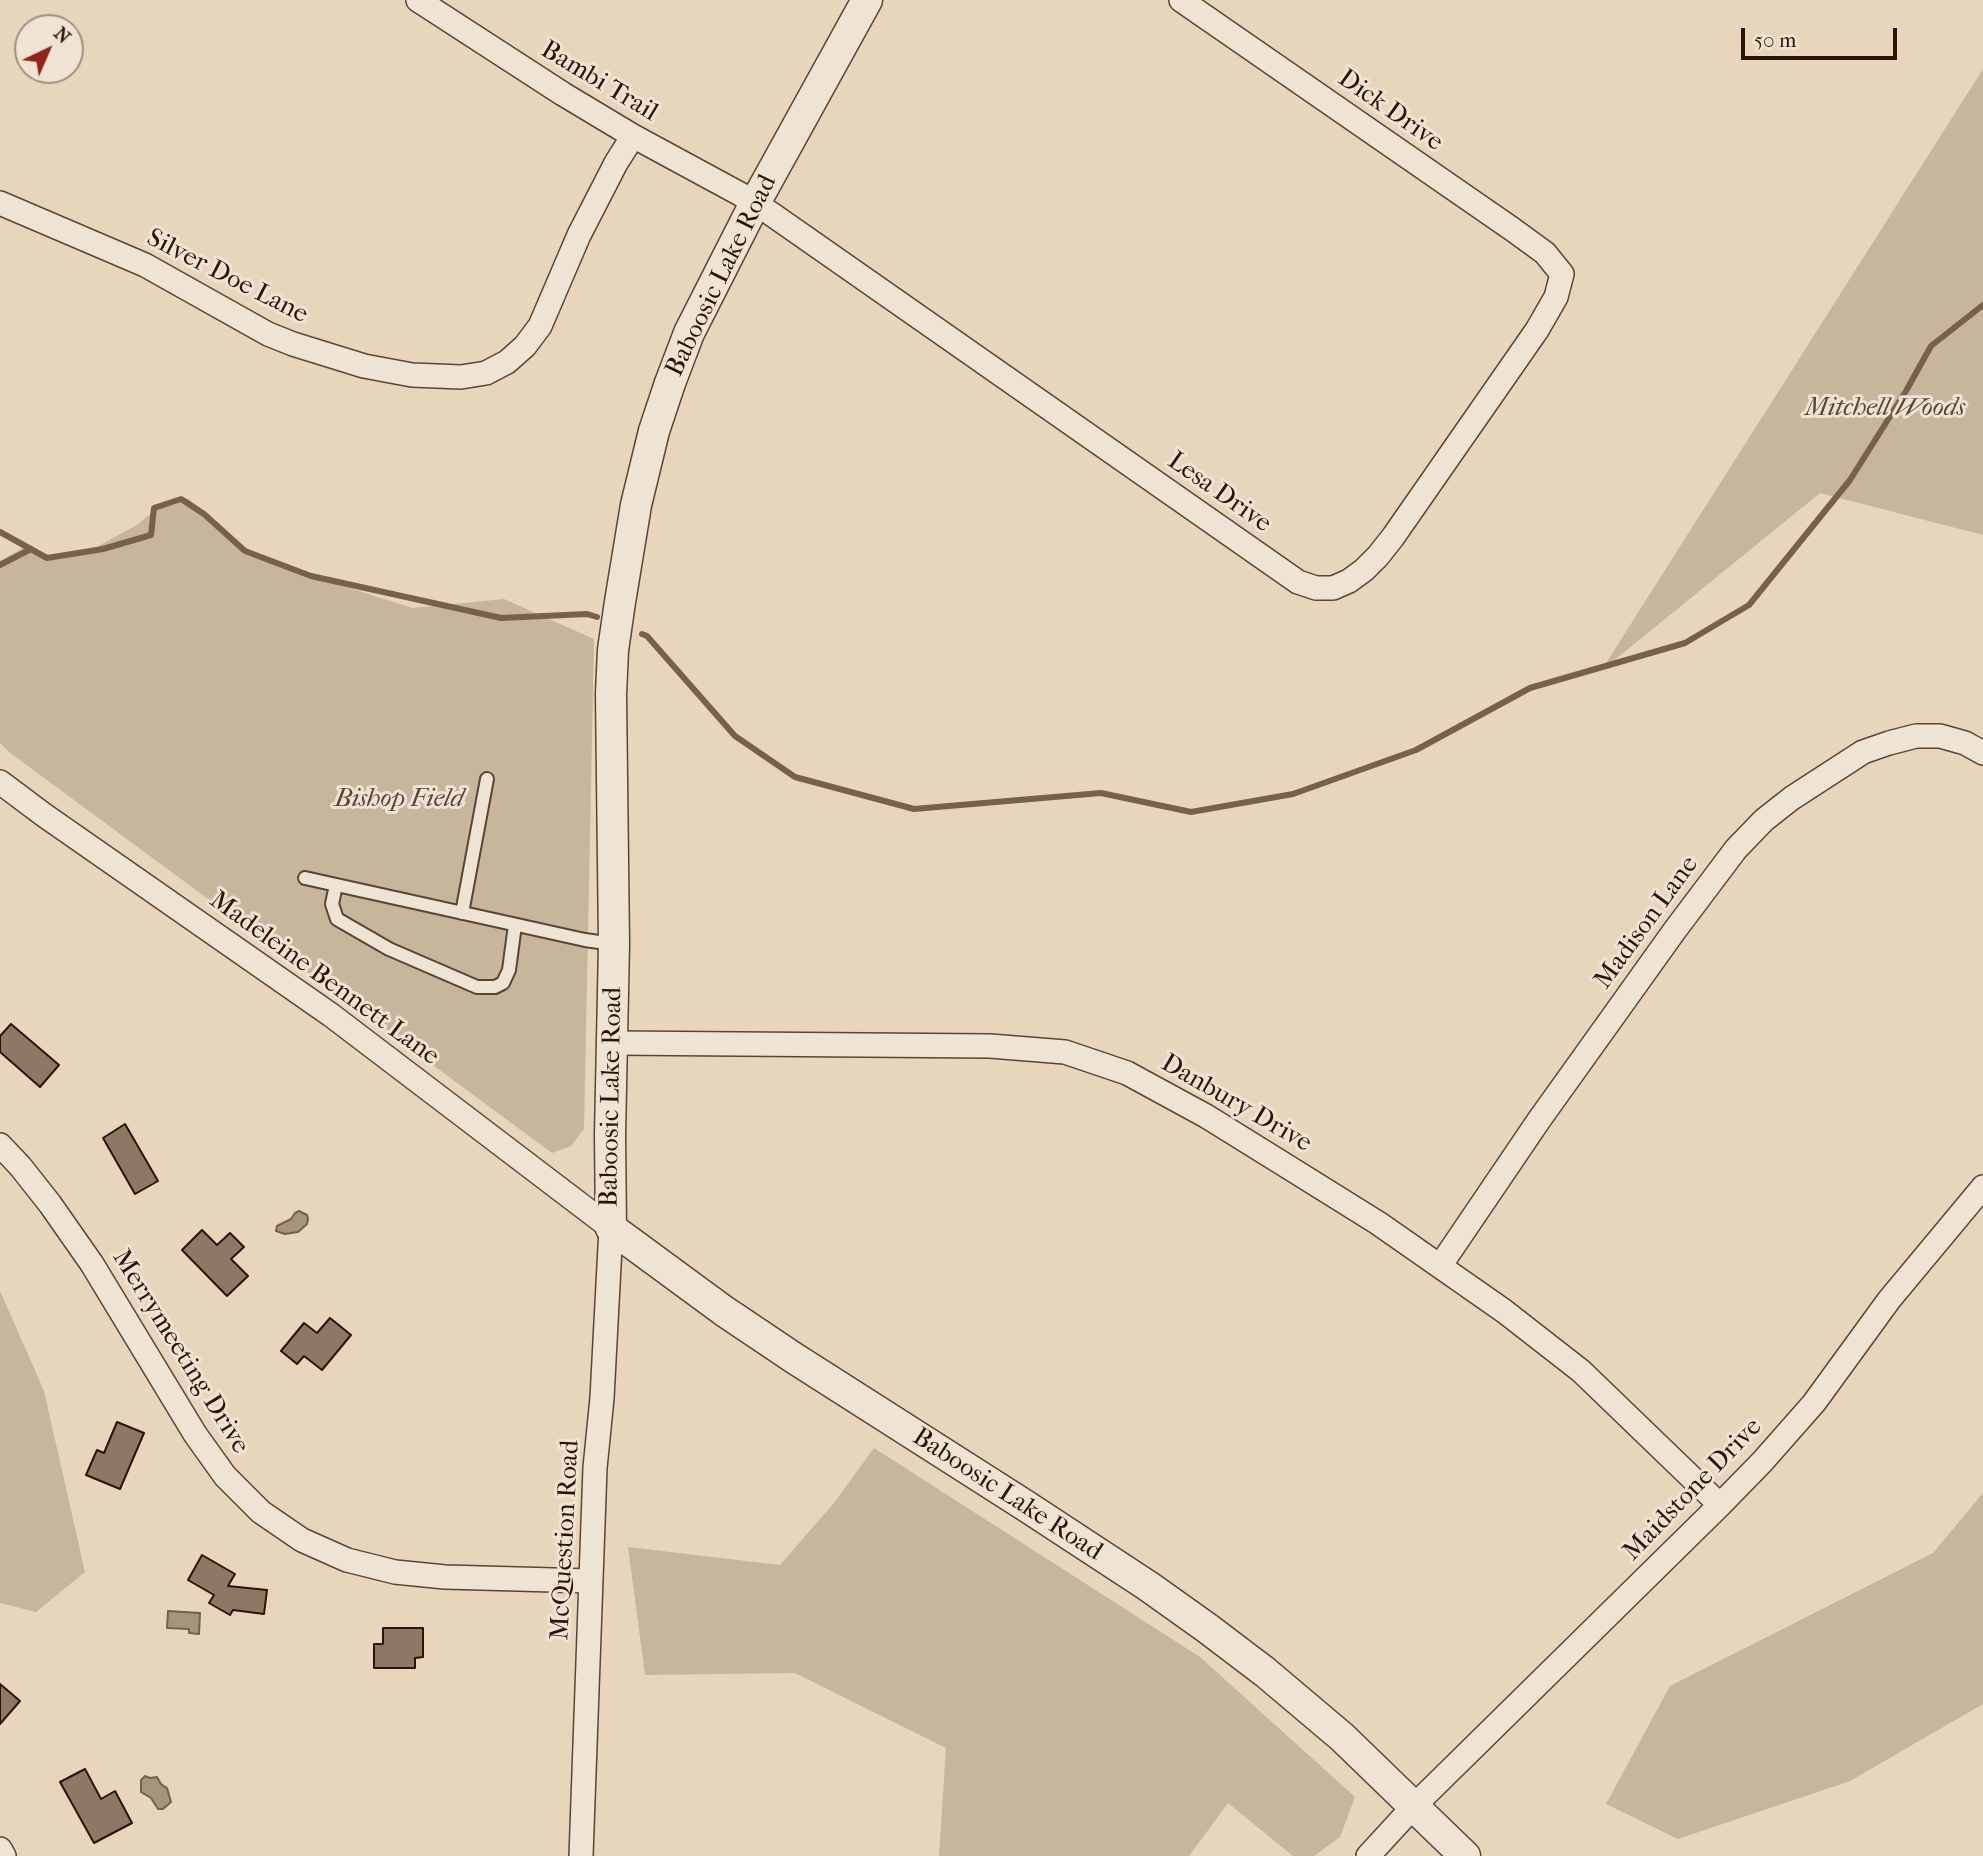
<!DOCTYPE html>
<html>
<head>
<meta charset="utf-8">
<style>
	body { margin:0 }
	#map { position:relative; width:1983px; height:1856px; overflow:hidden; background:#e7d6bb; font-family:"IM FELL French Canon",serif }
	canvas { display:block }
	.north { position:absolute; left:14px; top:14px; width:70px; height:70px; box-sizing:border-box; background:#efe4d3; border:2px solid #a19081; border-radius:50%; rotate:44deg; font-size:19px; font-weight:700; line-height:28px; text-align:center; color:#2c1307 }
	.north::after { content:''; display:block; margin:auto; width:24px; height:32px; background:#8f2418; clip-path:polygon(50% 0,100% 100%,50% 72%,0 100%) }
	.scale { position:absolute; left:1741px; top:28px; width:156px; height:32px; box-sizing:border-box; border:4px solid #2c1307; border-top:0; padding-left:9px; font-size:21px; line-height:24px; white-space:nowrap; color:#2c1307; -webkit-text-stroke:5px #efe4d3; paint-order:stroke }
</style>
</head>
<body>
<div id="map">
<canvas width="1983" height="1856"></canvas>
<div class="north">N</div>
<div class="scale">50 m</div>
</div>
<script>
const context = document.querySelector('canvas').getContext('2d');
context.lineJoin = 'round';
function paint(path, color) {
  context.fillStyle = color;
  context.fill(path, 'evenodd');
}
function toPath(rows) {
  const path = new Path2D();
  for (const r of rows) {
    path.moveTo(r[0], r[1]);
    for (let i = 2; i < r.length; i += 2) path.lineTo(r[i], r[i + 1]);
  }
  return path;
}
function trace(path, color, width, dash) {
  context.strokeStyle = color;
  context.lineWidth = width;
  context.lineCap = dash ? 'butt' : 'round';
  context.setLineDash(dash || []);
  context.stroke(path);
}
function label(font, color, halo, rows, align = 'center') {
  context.font = font + ' "IM FELL French Canon",serif';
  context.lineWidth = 6;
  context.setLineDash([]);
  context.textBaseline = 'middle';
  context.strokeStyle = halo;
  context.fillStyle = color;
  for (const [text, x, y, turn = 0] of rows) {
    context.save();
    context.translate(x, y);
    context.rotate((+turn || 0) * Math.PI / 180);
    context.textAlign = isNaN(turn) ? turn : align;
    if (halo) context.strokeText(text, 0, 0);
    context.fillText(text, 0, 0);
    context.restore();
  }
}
paint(toPath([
	[1983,69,1983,535,1820,493,1601,671],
	[187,498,202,509,254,556,308,575,413,608,504,599,594,639,584,1129,571,1146,552,1153,9,752,0,743,0,561,23,548,51,557,89,551,137,525,165,502],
	[0,1291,44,1391,85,1572,36,1612,0,1603],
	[874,1448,1200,1657,1355,1797,1340,1837,1314,1856,1293,1856,1228,1803,1189,1856,939,1856,946,1748,795,1673,645,1675,628,1547,780,1565,834,1503],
	[1983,1493,1983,1704,1850,1781,1678,1839,1606,1804,1670,1686,1933,1553]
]), '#c7b59c');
const water = toPath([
	[299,1211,307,1215,308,1219,307,1224,298,1232,285,1234,276,1231,277,1226,291,1219,295,1213,299,1211],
	[168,1611,200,1613,199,1634,189,1633,189,1629,167,1628,168,1611],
	[145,1776,150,1778,157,1777,161,1784,167,1788,171,1802,163,1809,158,1809,151,1798,141,1792,141,1780,145,1776]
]);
paint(water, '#a7947e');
trace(water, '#76604e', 2);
trace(toPath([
	[0,532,47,558,103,549,151,535,154,508,181,499,204,514,245,551,311,576,501,618,587,614,597,617],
	[0,565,31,549],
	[642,634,647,636,735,736,795,777,914,809,1101,793,1191,812,1293,794,1416,750,1530,688,1685,643,1749,605,1850,480,1906,391,1931,346,1983,305]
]), '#76604e', 6);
const building = toPath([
	[11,1024,59,1065,40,1087,0,1052,0,1036,11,1024],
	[125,1124,158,1181,135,1194,103,1138,125,1124],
	[202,1230,217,1245,230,1233,244,1247,231,1259,248,1276,227,1296,182,1250,202,1230],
	[330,1318,351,1335,322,1370,304,1356,297,1364,281,1351,304,1323,317,1333,330,1318],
	[117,1422,144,1433,120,1489,86,1475,97,1450,104,1453,117,1422],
	[202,1555,235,1574,228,1586,267,1590,264,1614,233,1610,230,1615,209,1603,214,1595,188,1580,202,1555],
	[383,1628,423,1628,423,1657,415,1658,415,1668,374,1668,374,1644,383,1644,383,1628],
	[0,1684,20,1701,0,1724,0,1684],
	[85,1769,101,1799,115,1791,132,1823,94,1843,60,1782,85,1769]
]);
paint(building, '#8d7865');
trace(building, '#2c1307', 2);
const service = toPath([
	[305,878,585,940,613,944],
	[336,885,332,904,337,919,389,949,477,987,495,987,503,983,509,970,515,925],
	[462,913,487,779]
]);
const minor = toPath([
	[418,0,563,94,633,136,740,194,770,213,1298,582,1316,588,1333,588,1349,581,1364,570,1378,556,1393,537,1537,330,1556,297,1562,274,1545,253,1512,229,1181,0],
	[0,203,145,265,268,334,293,344,364,366,412,375,461,377,486,373,507,362,525,346,540,326,579,235,616,163,633,136],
	[0,782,44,815,331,1015,611,1228,602,1398,595,1468,581,1856],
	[613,1043,990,1046,1065,1052,1127,1073,1206,1116,1301,1175,1378,1223,1504,1311,1581,1371,1720,1505],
	[0,1145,20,1166,50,1204,92,1264,195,1434,225,1476,261,1512,302,1540,347,1560,395,1572,445,1577,590,1581],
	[1440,1266,1539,1120,1675,930,1736,849,1764,820,1792,798,1863,752,1889,743,1916,736,1940,736,1965,743,1983,753],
	[0,1849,4,1856],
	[1368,1856,1414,1806,1720,1505,1762,1462,1814,1403,1889,1300,1983,1187]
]);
const tertiary = toPath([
	[867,0,755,203,689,333,670,383,654,431,636,505,620,602,613,650,611,694,614,944,610,1135,611,1228,724,1311,794,1358,1026,1506,1148,1586,1207,1628,1265,1672,1342,1737,1465,1856]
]);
trace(service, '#5b4434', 16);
trace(minor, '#5b4434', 26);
trace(tertiary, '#5b4434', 33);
trace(service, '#efe4d3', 12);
trace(minor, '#efe4d3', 23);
trace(tertiary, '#efe4d3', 30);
label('26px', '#2c1307', '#efe4d3', [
	["Bambi Trail",599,82,31],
	["Dick Drive",1390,111,35],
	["Baboosic Lake Road",722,276,-64],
	["Silver Doe Lane",227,277,27],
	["Lesa Drive",1219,493,35],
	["Madison Lane",1647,923,-54],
	["Madeleine Bennett Lane",324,979,36],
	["Baboosic Lake Road",612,1097,-89],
	["Danbury Drive",1236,1104,30],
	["Merrymeeting Drive",180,1352,58],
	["Maidstone Drive",1693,1490,-46],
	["Baboosic Lake Road",1007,1495,33],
	["McQuestion Road",566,1540,-87]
]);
label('italic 26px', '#5a4434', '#efe4d3', [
	["Mitchell Woods",1885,409],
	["Bishop Field",399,800]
]);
</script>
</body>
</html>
